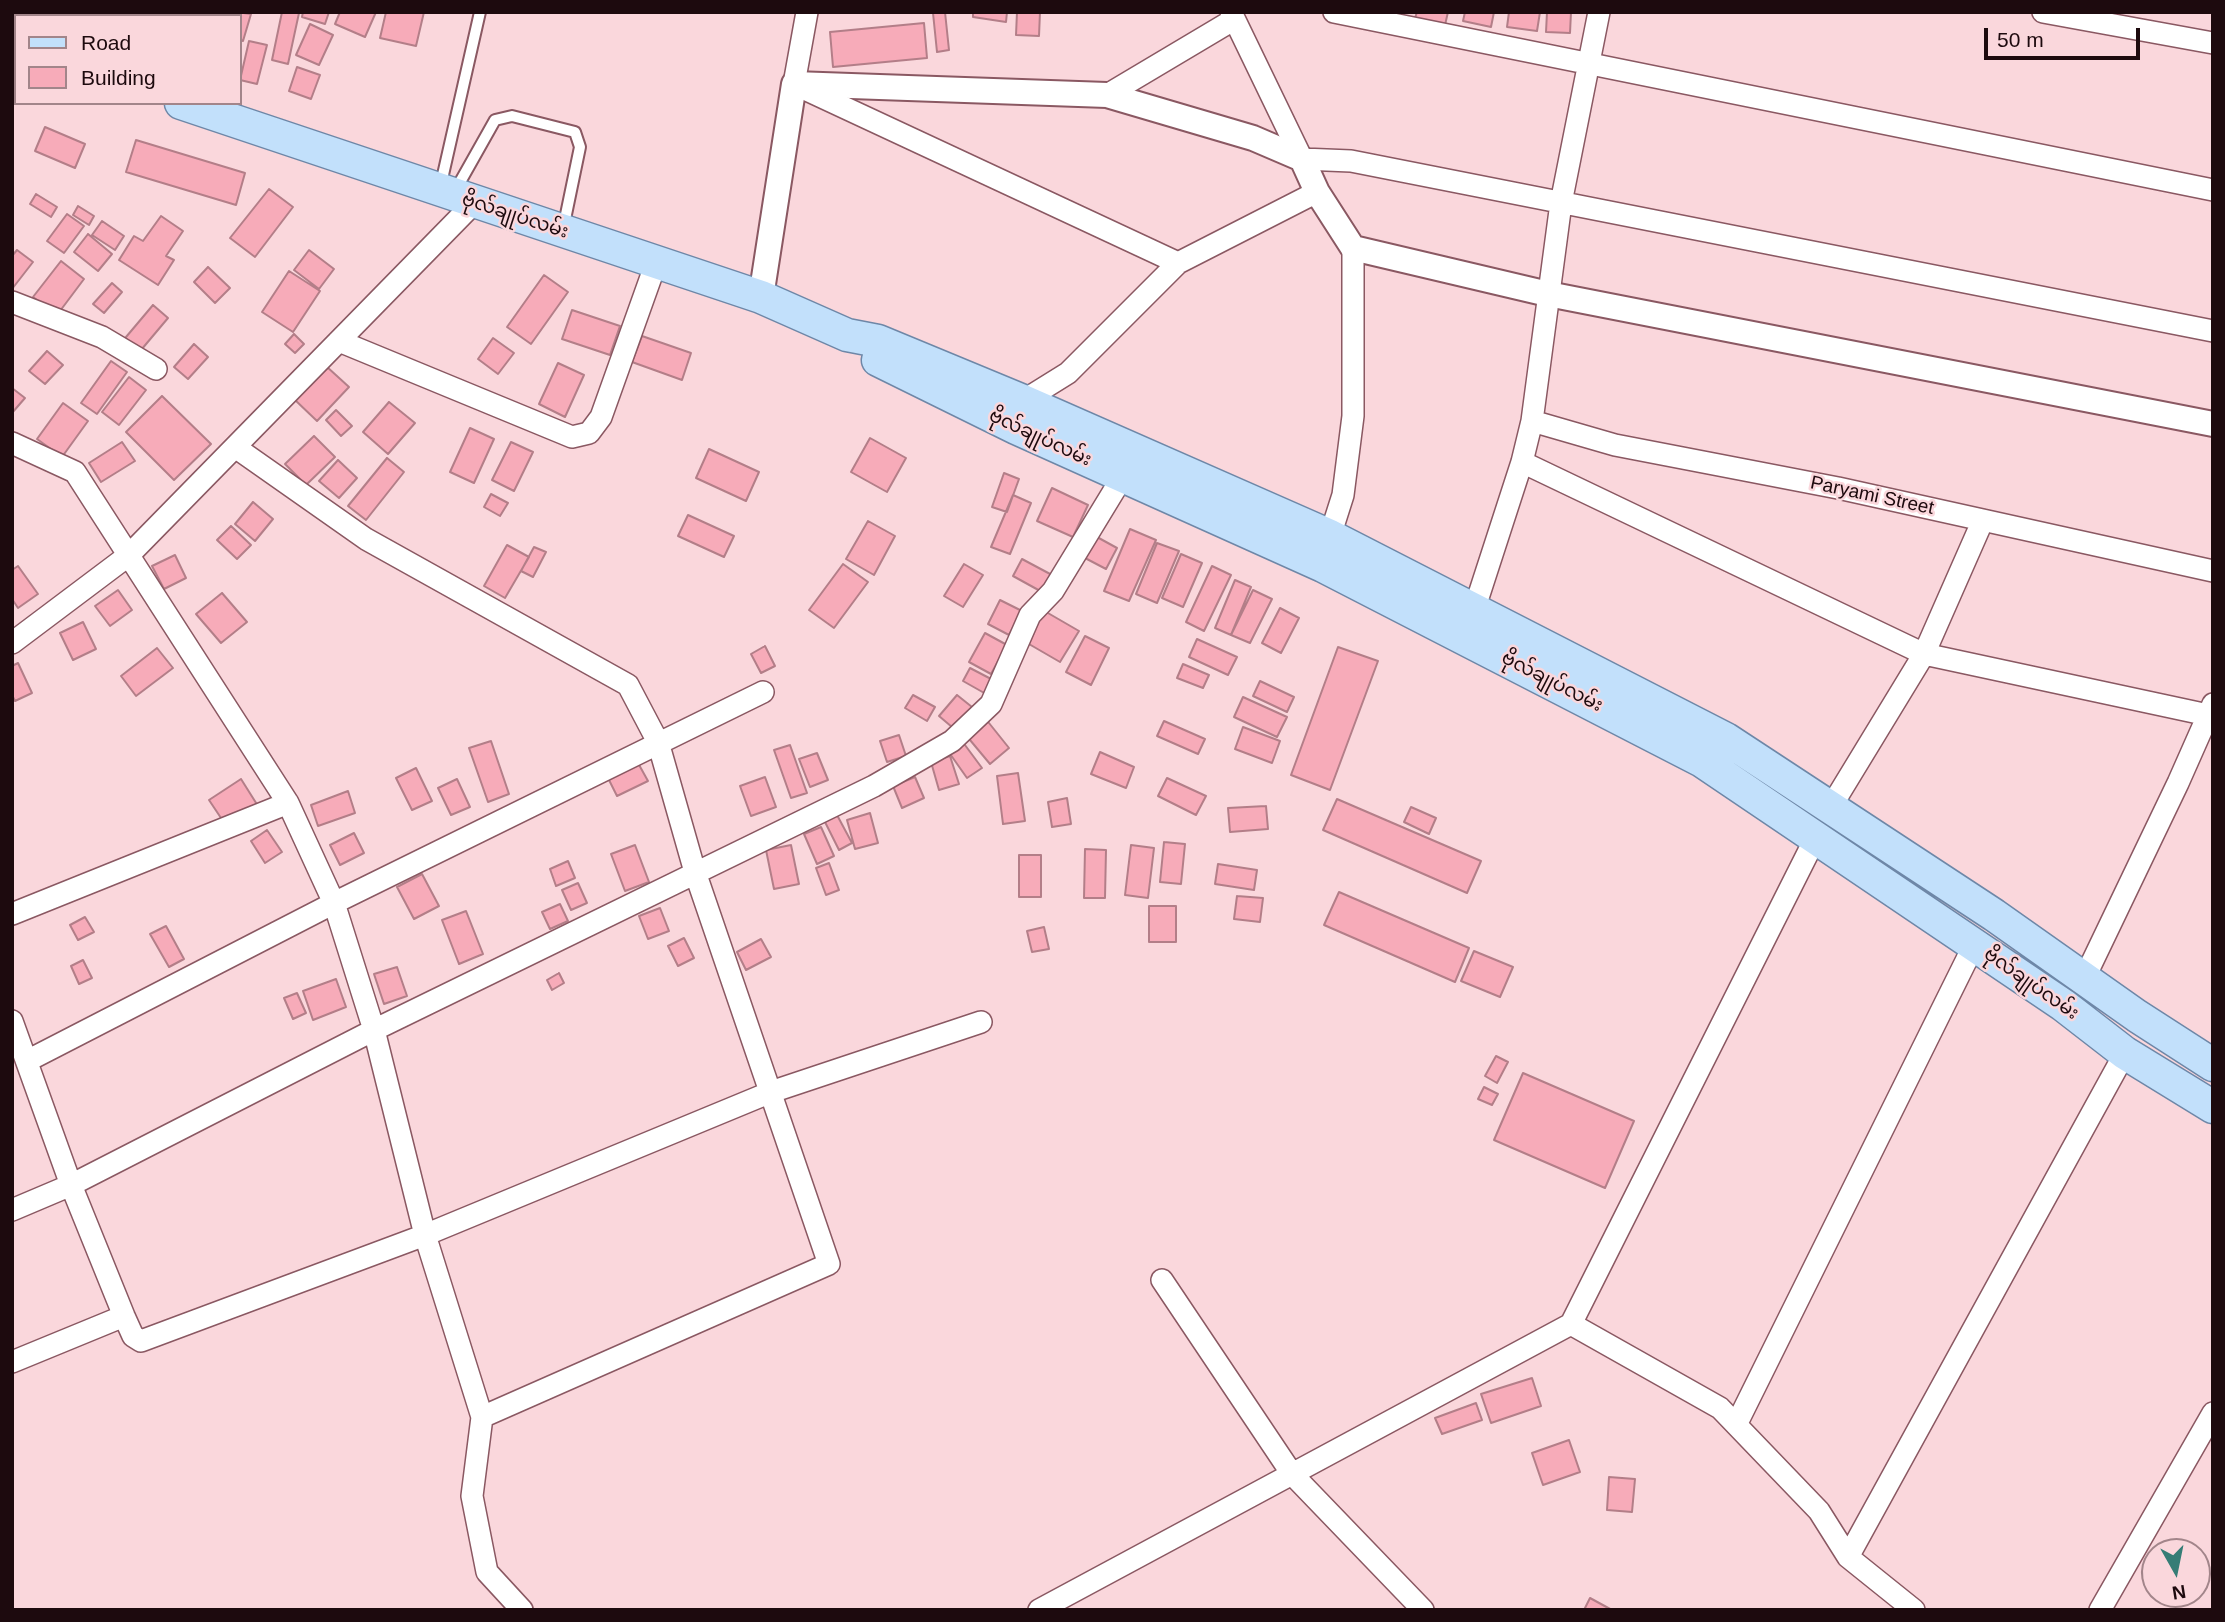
<!DOCTYPE html>
<html>
<head>
<meta charset="utf-8">
<style>
	body { margin:0 }
	#map { position:relative; width:2225px; height:1622px; overflow:hidden; background:#fad7dc; font-family:Helvetica,sans-serif }
	canvas { display:block }
	.frame { position:absolute; inset:0; border:14px solid #1d0a0e; pointer-events:none }
	.legend { position:absolute; left:14px; top:14px; width:228px; height:91px; box-sizing:border-box; background:#fad7dc; border:2px solid #a2858a; margin:0; padding:9px 12px; list-style:none; font-size:21px; color:#1d0a0e }
	.legend li { display:flex; align-items:center; gap:14px; height:35px }
	.legend b { width:35px; border:2px solid #a2858a }
	.north { position:absolute; left:2141px; top:1538px; width:70px; height:70px; box-sizing:border-box; background:#fad7dc; border:2px solid #a2858a; border-radius:50%; rotate:171deg; font-size:19px; font-weight:700; line-height:28px; text-align:center; color:#1d0a0e }
	.north::after { content:''; display:block; margin:auto; width:24px; height:32px; background:#367d76; clip-path:polygon(50% 0,100% 100%,50% 72%,0 100%) }
	.scale { position:absolute; left:1984px; top:28px; width:156px; height:32px; box-sizing:border-box; border:4px solid #1d0a0e; border-top:0; padding-left:9px; font-size:21px; line-height:24px; white-space:nowrap; color:#1d0a0e; -webkit-text-stroke:5px #fad7dc; paint-order:stroke }
</style>
</head>
<body>
<div id="map">
<canvas width="2225" height="1622"></canvas>
<div class="frame"></div>
<ul class="legend">
<li><b style="height:9px;background:#c2e0fb"></b>Road</li>
<li><b style="height:19px;background:#f7abb9"></b>Building</li>
</ul>
<div class="north">N</div>
<div class="scale">50 m</div>
</div>
<script>
const context = document.querySelector('canvas').getContext('2d');
context.lineJoin = 'round';
function paint(path, color) {
  context.fillStyle = color;
  context.fill(path, 'evenodd');
}
function toPath(rows) {
  const path = new Path2D();
  for (const r of rows) {
    path.moveTo(r[0], r[1]);
    for (let i = 2; i < r.length; i += 2) path.lineTo(r[i], r[i + 1]);
  }
  return path;
}
function trace(path, color, width, dash) {
  context.strokeStyle = color;
  context.lineWidth = width;
  context.lineCap = dash ? 'butt' : 'round';
  context.setLineDash(dash || []);
  context.stroke(path);
}
function label(font, color, halo, rows, align = 'center') {
  context.font = font + ' Helvetica,"Noto Sans Myanmar",sans-serif';
  context.lineWidth = 5;
  context.setLineDash([]);
  context.textBaseline = 'middle';
  context.strokeStyle = halo;
  context.fillStyle = color;
  for (const [text, x, y, turn = 0] of rows) {
    context.save();
    context.translate(x, y);
    context.rotate((+turn || 0) * Math.PI / 180);
    context.textAlign = isNaN(turn) ? turn : align;
    if (halo) context.strokeText(text, 0, 0);
    context.fillText(text, 0, 0);
    context.restore();
  }
}
const building = toPath([
	[236,12,251,14,243,41,240,40,240,16,235,16,236,12],
	[282,12,299,13,288,64,272,60,282,12],
	[303,12,329,12,325,24,302,17,303,12],
	[340,12,376,12,365,37,335,24,340,12],
	[386,12,424,12,416,46,380,38,386,12],
	[945,12,949,50,937,52,933,13,945,12],
	[973,12,1007,12,1006,22,973,17,973,12],
	[1017,12,1040,12,1039,36,1016,35,1017,12],
	[1417,12,1448,12,1445,25,1415,18,1417,12],
	[1465,12,1494,12,1491,27,1463,21,1465,12],
	[1509,12,1540,12,1537,31,1507,27,1509,12],
	[1547,12,1571,12,1570,33,1546,32,1547,12],
	[924,23,927,58,833,67,830,32,924,23],
	[310,24,333,35,319,65,296,55,310,24],
	[249,41,267,45,257,84,240,80,249,41],
	[297,67,320,75,311,99,289,91,297,67],
	[45,127,85,144,75,168,35,151,45,127],
	[136,140,245,173,236,205,126,172,136,140],
	[269,189,293,207,255,257,230,238,269,189],
	[36,194,57,207,51,217,30,204,36,194],
	[78,206,94,216,89,225,73,215,78,206],
	[67,214,84,226,64,253,47,241,67,214],
	[161,216,183,231,166,256,174,260,158,285,119,260,134,236,143,241,161,216],
	[102,221,124,236,115,250,92,235,102,221],
	[88,234,112,254,98,271,74,252,88,234],
	[17,250,33,262,12,289,12,256,17,250],
	[309,250,334,269,319,289,294,270,309,250],
	[61,261,84,279,57,315,33,297,61,261],
	[208,267,230,288,215,303,194,282,208,267],
	[289,271,320,291,293,332,262,312,289,271],
	[544,275,568,292,531,344,507,327,544,275],
	[112,283,122,292,104,313,93,304,112,283],
	[153,305,168,318,136,356,121,343,153,305],
	[572,310,620,326,610,355,562,339,572,310],
	[294,334,304,344,295,353,285,344,294,334],
	[642,336,691,353,682,380,632,362,642,336],
	[493,338,514,353,498,374,478,359,493,338],
	[194,344,208,357,188,379,174,367,194,344],
	[47,351,63,365,45,384,29,371,47,351],
	[111,361,127,372,97,414,81,403,111,361],
	[558,363,584,375,565,417,539,404,558,363],
	[326,366,349,387,317,421,294,399,326,366],
	[129,377,146,390,119,425,102,412,129,377],
	[12,388,25,398,12,413,12,388],
	[162,396,211,444,174,480,126,432,162,396],
	[389,402,415,423,388,454,363,432,389,402],
	[63,403,88,421,62,457,37,439,63,403],
	[336,410,352,426,341,436,326,420,336,410],
	[470,428,494,439,474,483,450,472,470,428],
	[314,436,335,457,306,485,285,464,314,436],
	[870,438,906,458,887,492,851,472,870,438],
	[122,442,135,461,101,482,89,463,122,442],
	[511,442,533,452,514,491,492,480,511,442],
	[709,449,759,472,746,501,696,478,709,449],
	[387,458,404,472,366,520,348,506,387,458],
	[338,460,357,478,339,498,319,481,338,460],
	[1004,473,1019,479,1007,512,992,507,1004,473],
	[1052,488,1088,505,1073,537,1037,521,1052,488],
	[491,494,508,503,500,516,484,507,491,494],
	[1013,495,1031,503,1010,554,991,547,1013,495],
	[253,502,273,519,255,541,235,524,253,502],
	[688,515,734,536,724,557,678,536,688,515],
	[868,521,895,536,874,575,846,559,868,521],
	[231,526,251,545,237,559,217,540,231,526],
	[1130,529,1156,540,1129,601,1104,591,1130,529],
	[1097,537,1117,548,1106,569,1085,558,1097,537],
	[1157,543,1179,551,1157,603,1136,594,1157,543],
	[507,545,529,557,505,598,484,586,507,545],
	[534,547,546,552,533,577,521,571,534,547],
	[1181,554,1202,563,1183,607,1162,598,1181,554],
	[175,555,186,578,164,589,152,566,175,555],
	[1022,559,1052,575,1042,592,1013,576,1022,559],
	[843,564,868,582,834,628,809,610,843,564],
	[964,564,983,575,963,607,944,596,964,564],
	[18,566,38,594,18,608,12,599,12,570,18,566],
	[1212,566,1231,575,1204,631,1186,622,1212,566],
	[1235,580,1251,587,1231,635,1215,628,1235,580],
	[118,590,132,610,110,626,95,606,118,590],
	[1253,590,1272,599,1250,643,1231,635,1253,590],
	[222,593,247,622,221,643,196,614,222,593],
	[1000,600,1022,611,1009,635,988,624,1000,600],
	[1280,608,1299,618,1281,653,1262,643,1280,608],
	[1041,609,1079,631,1060,662,1022,640,1041,609],
	[83,622,96,649,73,660,60,633,83,622],
	[985,633,1007,645,991,674,969,662,985,633],
	[1085,636,1109,648,1091,685,1066,672,1085,636],
	[1197,639,1237,657,1228,675,1189,657,1197,639],
	[765,646,775,666,761,673,751,654,765,646],
	[1338,647,1378,661,1330,790,1291,775,1338,647],
	[157,648,173,668,136,696,121,676,157,648],
	[18,663,32,693,15,701,12,695,12,666,18,663],
	[1183,664,1209,675,1203,688,1177,678,1183,664],
	[970,668,993,680,986,694,963,681,970,668],
	[1260,681,1294,697,1287,712,1253,696,1260,681],
	[913,695,935,707,927,721,905,708,913,695],
	[957,695,977,711,959,733,939,716,957,695],
	[1243,697,1287,717,1277,737,1234,717,1243,697],
	[985,718,1009,748,990,764,965,734,985,718],
	[1164,721,1205,739,1198,754,1157,736,1164,721],
	[1243,727,1280,741,1272,763,1235,749,1243,727],
	[899,735,906,756,887,762,880,741,899,735],
	[491,741,509,794,488,802,469,748,491,741],
	[962,741,982,768,967,778,948,751,962,741],
	[790,745,807,793,791,798,774,750,790,745],
	[1100,752,1134,767,1126,788,1091,774,1100,752],
	[817,753,828,780,810,787,799,759,817,753],
	[950,756,959,784,939,790,931,762,950,756],
	[638,763,648,781,617,796,608,778,638,763],
	[416,768,432,801,412,810,396,778,416,768],
	[1018,773,1025,821,1003,824,997,776,1018,773],
	[765,777,776,807,751,816,740,786,765,777],
	[915,777,924,798,902,808,893,786,915,777],
	[1167,778,1206,796,1196,815,1158,796,1167,778],
	[241,779,258,806,227,827,209,800,241,779],
	[457,779,470,807,451,815,438,788,457,779],
	[348,791,355,813,318,826,311,805,348,791],
	[1067,798,1071,824,1052,827,1048,802,1067,798],
	[1337,799,1481,861,1467,893,1323,830,1337,799],
	[1266,806,1268,829,1230,832,1228,808,1266,806],
	[1411,807,1436,818,1429,834,1404,822,1411,807],
	[870,813,878,843,855,849,847,820,870,813],
	[837,815,852,843,839,850,825,822,837,815],
	[821,827,834,856,817,864,804,834,821,827],
	[267,830,282,852,265,863,251,841,267,830],
	[354,833,364,853,340,865,330,845,354,833],
	[1164,842,1185,844,1181,884,1160,882,1164,842],
	[635,845,649,882,625,891,611,854,635,845],
	[791,845,799,884,774,889,766,850,791,845],
	[1131,845,1154,848,1148,898,1125,895,1131,845],
	[1085,849,1106,850,1105,898,1084,898,1085,849],
	[1019,855,1041,855,1041,897,1019,897,1019,855],
	[568,861,575,878,556,886,550,869,568,861],
	[829,863,839,890,826,895,816,868,829,863],
	[1218,864,1257,870,1254,890,1215,884,1218,864],
	[422,874,439,906,414,919,397,887,422,874],
	[578,883,587,903,571,910,562,890,578,883],
	[1339,892,1469,948,1455,982,1324,925,1339,892],
	[1237,896,1263,898,1260,922,1234,919,1237,896],
	[560,904,568,921,550,929,542,912,560,904],
	[1149,906,1176,906,1176,942,1149,942,1149,906],
	[660,908,669,931,648,939,639,916,660,908],
	[466,911,483,954,459,964,442,920,466,911],
	[85,917,94,932,78,940,70,925,85,917],
	[166,926,184,959,169,967,150,934,166,926],
	[1044,927,1049,949,1032,952,1027,931,1044,927],
	[684,938,694,958,678,966,668,946,684,938],
	[761,939,771,957,746,970,737,952,761,939],
	[1474,951,1513,967,1500,997,1461,981,1474,951],
	[83,960,92,978,79,984,71,966,83,960],
	[397,967,407,996,384,1004,374,974,397,967],
	[559,973,564,983,552,990,547,980,559,973],
	[336,979,346,1007,313,1020,303,991,336,979],
	[297,993,306,1013,293,1019,284,998,297,993],
	[1496,1056,1508,1062,1497,1083,1485,1076,1496,1056],
	[1523,1073,1634,1121,1605,1188,1494,1140,1523,1073],
	[1484,1087,1498,1094,1492,1105,1478,1099,1484,1087],
	[1532,1378,1541,1406,1491,1423,1481,1394,1532,1378],
	[1476,1403,1482,1420,1442,1434,1435,1418,1476,1403],
	[1569,1440,1580,1472,1543,1485,1532,1453,1569,1440],
	[1609,1477,1635,1479,1632,1512,1607,1510,1609,1477],
	[1590,1598,1612,1610,1584,1610,1590,1598]
]);
paint(building, '#f7abb9');
trace(building, '#b37e88', 2);
const service = toPath([
	[440,188,480,12],
	[455,191,495,120,512,116,575,132,580,147,563,229]
]);
const minor = toPath([
	[807,12,794,84,1178,263],
	[1231,12,1302,159,1351,161,2213,331],
	[1334,12,2213,190],
	[2043,12,2213,43],
	[88,16,88,12],
	[1107,95,1233,20],
	[12,302,102,337,156,369],
	[339,341,572,437,589,433,601,417,656,263],
	[1023,401,1068,373,1178,263,1317,192],
	[1532,421,1615,445,1838,488,2213,571],
	[12,443,75,472,288,803,334,903,374,1030,425,1235,482,1417,472,1496,487,1572,522,1610],
	[235,447,366,539,628,685,658,742,695,872,829,1264,482,1417],
	[1522,462,1924,654,2208,715],
	[1330,536,1343,495,1353,416,1353,248],
	[1474,610,1522,462,1532,421,1561,203,1599,12],
	[12,643,129,555,474,203],
	[1829,810,1924,654,1983,520],
	[12,914,288,803],
	[2084,979,2178,783,2213,704],
	[12,1021,71,1185,124,1316,133,1336,141,1341,425,1235,771,1092,981,1022],
	[27,1061,334,903,763,692],
	[12,1210,71,1185,374,1030,874,786,952,741,991,704,1030,615,1053,591,1123,476],
	[1162,1280,1292,1474,1423,1610],
	[1571,1324,1720,1408,1819,1511,1848,1557,1914,1610],
	[12,1362,124,1316],
	[1737,1423,1974,945],
	[1848,1557,2125,1053],
	[1039,1610,1571,1324,1816,837],
	[2100,1610,2213,1413]
]);
const tertiary = toPath([
	[761,297,794,84,1107,95,1253,138,1302,159,1317,192,1353,248,1548,294,2213,424]
]);
const primary = toPath([
	[12,44,16,46],
	[181,103,761,297,847,335,878,341,1023,401,1330,536,1726,739,1994,915,2137,1016,2213,1065],
	[878,360,1016,428,1323,566,1702,761,2063,1005,2125,1053,2213,1107]
]);
trace(service, '#8a5862', 14);
trace(minor, '#8a5862', 24);
trace(tertiary, '#8a5862', 28);
trace(primary, '#6e87a7', 35);
trace(service, '#fff', 10);
trace(minor, '#fff', 21);
trace(tertiary, '#fff', 24);
trace(primary, '#c2e0fb', 32);
label('19px', '#1d0a0e', '#fad7dc', [
	["ဗိုလ်ချုပ်လမ်း",515,216,18],
	["ဗိုလ်ချုပ်လမ်း",1040,438,25],
	["Paryami Street",1872,496,12],
	["ဗိုလ်ချုပ်လမ်း",1552,682,27],
	["ဗိုလ်ချုပ်လမ်း",2031,984,35]
]);
</script>
</body>
</html>
